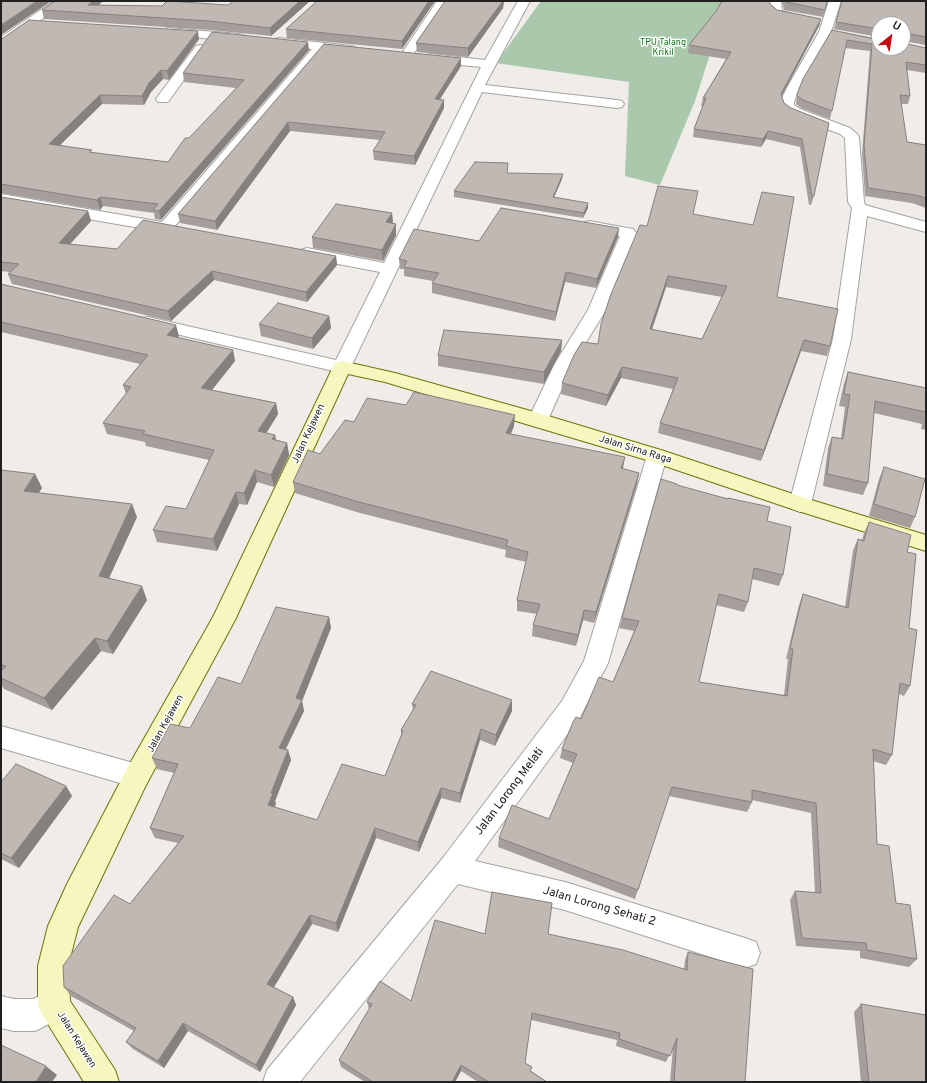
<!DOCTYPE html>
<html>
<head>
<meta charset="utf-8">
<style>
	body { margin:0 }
	#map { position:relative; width:927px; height:1083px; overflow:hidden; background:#f0ece7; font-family:Overpass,sans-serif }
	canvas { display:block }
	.frame { position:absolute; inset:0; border:2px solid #202020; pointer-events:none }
	.north { position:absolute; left:871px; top:16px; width:40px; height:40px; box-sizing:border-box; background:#fff; border:1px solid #a6a6a6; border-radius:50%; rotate:30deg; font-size:11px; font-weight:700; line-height:16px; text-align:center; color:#202020 }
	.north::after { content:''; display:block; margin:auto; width:14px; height:18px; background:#c50a13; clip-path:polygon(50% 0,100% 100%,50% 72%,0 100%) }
</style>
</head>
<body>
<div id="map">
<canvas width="927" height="1083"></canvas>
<div class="frame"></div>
<div class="north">U</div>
</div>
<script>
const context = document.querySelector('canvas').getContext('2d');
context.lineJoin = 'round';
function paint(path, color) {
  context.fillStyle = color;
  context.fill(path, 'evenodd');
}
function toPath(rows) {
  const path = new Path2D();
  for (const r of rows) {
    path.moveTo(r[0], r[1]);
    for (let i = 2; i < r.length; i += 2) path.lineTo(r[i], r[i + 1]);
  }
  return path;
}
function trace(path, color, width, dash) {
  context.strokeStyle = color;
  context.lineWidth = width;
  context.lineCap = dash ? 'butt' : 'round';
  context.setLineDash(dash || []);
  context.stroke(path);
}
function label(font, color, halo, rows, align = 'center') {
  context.font = font + ' Overpass,sans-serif';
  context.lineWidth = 3;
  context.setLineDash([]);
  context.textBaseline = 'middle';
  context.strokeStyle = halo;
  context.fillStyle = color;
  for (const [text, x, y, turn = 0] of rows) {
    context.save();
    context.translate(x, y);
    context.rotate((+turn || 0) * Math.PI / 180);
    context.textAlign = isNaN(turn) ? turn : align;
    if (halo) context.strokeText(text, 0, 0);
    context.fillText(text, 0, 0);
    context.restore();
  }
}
paint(toPath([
	[541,1,727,1,695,101,660,185,625,176,629,82,496,63]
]), '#a9c8ac');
const street = toPath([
	[437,1,449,1,410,59,402,59,400,56,437,1],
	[518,1,530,1,485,85,617,100,622,101,624,104,622,107,617,108,482,92,349,371,342,373,142,326,139,322,142,318,148,317,336,360,380,272,307,258,301,256,299,253,301,250,307,248,384,263,481,67,431,62,427,61,425,58,427,55,431,54,485,60,518,1],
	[769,1,781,1,782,11,805,17,807,19,805,21,801,22,773,15,769,1],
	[829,1,841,1,831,32,800,86,794,102,794,105,800,109,850,128,857,134,859,137,864,202,865,205,926,222,926,232,867,216,851,339,811,504,808,509,800,512,792,509,789,504,833,339,852,208,848,202,845,138,840,134,790,115,783,110,780,102,788,86,819,32,829,1],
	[55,2,61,5,59,7,5,45,1,46,1,37,51,3,55,2],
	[168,28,239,34,243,35,245,38,243,41,239,42,164,34,162,32,164,30,168,28],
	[279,38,351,46,355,47,357,50,355,53,351,54,324,51,175,226,177,228,175,231,169,233,1,204,1,194,162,222,312,49,275,45,273,42,275,39,279,38],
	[200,45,204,46,206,49,168,102,158,102,156,99,158,96,196,46,200,45],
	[589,221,633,229,637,234,606,310,572,365,548,420,545,425,538,426,531,425,528,420,554,365,588,310,620,236,583,229,581,226,583,223,589,221],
	[657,449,664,451,667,456,608,663,580,717,475,861,565,882,745,938,756,942,760,953,756,964,745,968,565,910,458,884,300,1082,263,1082,267,1070,442,859,562,701,584,661,647,456,650,451,657,449],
	[1,726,137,764,146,767,150,776,146,785,137,788,1,748,1,726],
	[54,989,65,994,70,1005,65,1016,35,1031,14,1031,1,1028,1,996,14,999,33,999,54,989]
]);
const secondary = toPath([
	[342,361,395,373,545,415,664,451,808,499,926,535,926,551,792,509,650,461,385,382,348,374,235,620,146,785,78,927,68,966,70,1001,115,1070,119,1082,84,1082,43,1016,38,1005,38,966,48,926,67,884,128,767,213,617,333,367,335,363,342,361]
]);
trace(street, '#a4a4a4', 2);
trace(secondary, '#6d730a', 2);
paint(street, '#fff');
paint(secondary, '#f6f7be');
paint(toPath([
	[310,1,271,36,210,30,44,19,42,10,99,5,162,6,228,5],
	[317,1,435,1,402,49,287,38,286,29],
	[445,1,504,1,503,8,468,57,417,52,416,43],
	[782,1,828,1,823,17,784,10],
	[926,1,926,45,903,41,903,42,903,24,879,24,879,37,834,29,836,22],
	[770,4,777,10,821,19,819,26,781,96,784,103,791,108,829,123,814,196,811,205,809,205,800,147,766,139,761,147,693,137,694,129,703,106,701,106,703,98,726,59,688,53,689,45,717,10],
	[832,30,926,48,926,73,907,70,910,96,908,104,901,104,907,142,926,145,926,208,912,203,865,196,862,154,870,51,845,48,830,119,801,108,796,104,797,94],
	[1,38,199,39,169,80,163,79,151,92,144,105,102,104,60,145,93,153,168,162,236,88,184,82,183,73,309,50,161,220,155,219,154,213,103,206,100,210,1,193],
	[324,44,461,58,461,66,440,99,444,108,415,165,374,160,373,151,380,140,290,131,217,230,180,223,178,214],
	[508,173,562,179,554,197,588,208,583,218,454,197,454,191],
	[1,197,88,211,91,221,70,244,117,249,336,256,337,265,307,302,214,280,171,321,12,284,8,274,10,272,1,271],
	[392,213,393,223,396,224,396,235,383,261,313,248,312,237],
	[693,214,777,297,830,346,827,356,801,351,761,461,658,433,660,423,673,389,621,378,606,406,561,394,562,383,598,344,647,226],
	[666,287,722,297,702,339,652,330],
	[618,237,596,288,565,282,555,321,432,293,432,283,433,281,404,276,404,269,400,269,399,259,479,241],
	[1,284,179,336,178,338,233,350,235,361,212,390,276,403,278,414,266,433,275,435,276,440,287,443,289,455,274,487,257,482,247,505,239,504,217,551,157,542,153,530,186,509,209,460,146,446,145,442,107,434,103,423,126,394,123,385,140,364,1,332],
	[329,316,331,328,313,349,261,336,259,324],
	[562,340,561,351,544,384,438,366,438,355],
	[848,372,926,388,926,430,921,429,922,424,874,413,868,483,863,495,823,486,828,448,832,437,841,438,845,407,839,406,844,383],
	[354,422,514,426,511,434,622,469,639,473,637,484,594,623,583,620,576,646,532,636,533,625,537,614,517,611,517,600,526,562,505,557,506,550,360,513,295,493,293,482,320,454],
	[884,467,915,517,910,528,869,516,879,479],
	[1,470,35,474,42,488,38,493,137,517,109,578,147,600,113,654,101,651,52,710,4,689,1,684],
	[677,485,767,521,783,575,779,586,752,579,748,602,744,612,716,605,699,682,784,695,788,659,786,659,799,605,803,594,845,607,853,550,858,539,862,540,864,533,869,522,907,552,910,686,904,696,899,694,892,755,886,765,873,761,877,844,896,903,917,959,909,967,860,958,860,951,796,946,790,900,795,891,815,893,811,813,752,800,752,802,747,812,669,796,635,899,498,847,499,838,549,819,573,763,560,758,562,749,581,719,613,682,634,631,619,628,622,618],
	[329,617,331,628,302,701,304,711,286,749,288,750,291,760,275,801,276,804,274,807,317,820,385,776,401,736,401,730,413,710,412,704,512,711,495,746,480,740,460,803,441,798,419,852,376,838,338,932,312,924,274,987,293,997,296,1005,260,1072,188,1031,164,1068,133,1049,126,1042,134,1031,71,996,64,987,178,843,155,838,150,828,174,773,157,769,152,758,190,728,241,684],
	[1,782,66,786,72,796,19,868,1,859],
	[485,934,548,934,684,969,685,960,688,952,745,1082,670,1082,673,1047,666,1062,616,1046,617,1040,531,1020,525,1063,531,1071,547,1082,478,1082,461,1071,455,1082,365,1082,341,1067,339,1060,369,1009,367,1002,411,1001],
	[861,1004,926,1082,861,1082,854,1012]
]), '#a59e9a');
paint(toPath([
	[37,1,53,1,50,2,1,35,1,25],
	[93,1,103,1,91,13,88,5],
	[300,1,310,1,271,36,270,28],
	[429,1,435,1,402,49,402,41],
	[503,1,504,1,503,8,468,57,468,48],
	[821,19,819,26,779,101,781,94],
	[198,31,199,39,169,80,167,71],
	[308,42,309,50,161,220,159,211],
	[461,58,461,66,435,107,435,99],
	[161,70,163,79,151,92,144,105,142,96,149,83],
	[100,95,102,104,52,153,49,144],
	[444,100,444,108,415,165,414,156],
	[288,122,290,131,217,230,215,221],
	[768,131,766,139,761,147,763,139],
	[563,174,562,179,552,202,553,197],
	[100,197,103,206,100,210,97,200],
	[588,203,588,208,583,218,584,213],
	[88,211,91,221,62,253,59,243],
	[392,213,393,224,386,222],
	[396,224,396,235,383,261,382,250],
	[619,228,618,237,596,288,597,279],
	[336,256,337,265,307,302,306,292],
	[212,271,214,280,171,321,168,311],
	[566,272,565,282,555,321,556,312],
	[668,276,666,287,648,340,650,329],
	[329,316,331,328,313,349,312,338],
	[176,325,179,336,170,347,167,335],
	[562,340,561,351,544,384,544,372],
	[804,340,801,351,761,461,764,450],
	[233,350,235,361,204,400,201,388],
	[622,367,621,378,606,406,608,395],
	[276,403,278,414,261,442,258,431],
	[515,415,514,426,506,443,506,433],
	[275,435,277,447,272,439],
	[287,443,289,455,274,487,271,475],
	[625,457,623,468,619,479,621,468],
	[255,470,257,482,247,505,244,493],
	[639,473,637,484,594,623,596,612],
	[35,474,42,488,31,505,24,491],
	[236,492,239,504,217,551,213,539],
	[132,504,137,517,104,589,99,576],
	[142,586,147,600,113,654,107,641],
	[584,610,583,620,576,646,578,635],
	[329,617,331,628,302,701,304,711,281,758,279,748,296,698],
	[95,638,101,651,52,710,44,698],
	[512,700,512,711,495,746,496,735],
	[481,729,480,740,460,803,460,793],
	[288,750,291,760,275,801,276,804,271,815,268,805,271,793],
	[66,786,72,796,19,868,11,858],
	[441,788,441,798,419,852,418,842],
	[375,828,376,838,338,932,336,923],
	[310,915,312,924,271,992,267,984],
	[293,997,296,1005,260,1072,256,1065],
	[183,1023,188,1031,164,1068,158,1061],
	[461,1065,461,1071,455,1082,452,1082],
	[46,1066,57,1075,52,1082,36,1082]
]), '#86817d');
const building = toPath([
	[1,1,37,1,1,25,1,1],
	[55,1,93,1,88,5,162,6,167,1,228,5,234,1,300,1,270,28,209,21,42,10,55,1],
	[317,1,429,1,402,41,286,29,317,1],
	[445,1,503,1,468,48,416,43,445,1],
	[722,1,770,1,770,4,777,10,821,19,781,94,784,103,791,108,829,123,814,196,812,196,802,139,768,131,763,139,694,129,706,98,703,98,731,52,689,45,717,10,722,1],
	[786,1,827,1,825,10,786,2,786,1],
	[842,1,926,1,926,37,906,33,904,35,904,39,903,40,903,24,879,24,879,29,836,22,842,1],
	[29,20,198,31,167,71,161,70,149,83,142,96,100,95,49,144,92,150,89,152,168,162,185,138,189,138,244,80,183,73,212,32,308,42,159,211,153,210,158,204,100,197,97,200,1,184,1,38,3,38,29,20],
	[832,30,879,40,879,48,903,48,903,43,926,48,926,65,906,62,910,96,900,95,907,142,926,145,926,198,915,195,868,188,864,146,872,44,847,40,832,111,803,100,797,96,797,94,803,79,832,30],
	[324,44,461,58,435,99,444,100,414,156,373,151,385,132,288,122,215,221,178,214,324,44],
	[475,162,508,163,507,173,563,174,553,197,588,203,584,213,454,191,475,162],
	[658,186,698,191,693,214,753,225,762,192,794,197,777,297,838,309,830,346,804,340,764,450,660,423,678,378,622,367,608,395,562,383,574,355,582,342,598,344,601,324,611,294,640,225,647,226,658,186],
	[668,276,727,286,702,339,650,329,668,276],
	[1,197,88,211,59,243,117,249,143,220,336,256,306,292,212,271,168,311,8,274,19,264,1,262,1,197],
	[336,204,392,213,386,222,396,224,382,250,312,237,336,204],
	[501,208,619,228,597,279,566,272,556,312,432,283,439,273,404,267,407,261,399,259,414,229,479,241,501,208],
	[1,284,176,325,167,335,233,350,201,388,276,403,258,431,275,435,272,439,287,443,271,475,255,470,244,493,236,492,213,539,153,530,166,506,186,509,214,450,143,434,145,431,103,423,131,387,123,385,148,355,1,322,1,284],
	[278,303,329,316,312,338,259,324,278,303],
	[444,330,562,340,544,372,438,355,444,330],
	[848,372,926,388,926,412,875,401,868,483,827,474,832,437,843,439,850,395,844,394,848,372],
	[414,392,515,415,506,433,625,457,621,468,639,473,596,612,584,610,578,635,533,625,540,604,517,600,528,552,506,546,508,540,359,502,293,482,308,450,320,454,345,420,354,422,367,398,406,405,414,392],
	[884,467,925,479,915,517,874,504,884,467],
	[1,470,35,474,24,491,132,504,99,576,142,586,107,641,95,638,44,698,1,678,1,671,6,666,1,665,1,470],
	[661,479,677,484,677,485,728,499,728,498,770,507,767,521,791,527,783,575,754,568,748,602,719,594,699,682,787,696,793,649,790,648,803,594,848,608,858,539,864,541,869,522,911,535,907,552,916,554,909,628,917,630,910,686,900,683,892,755,873,749,877,844,889,846,896,903,910,905,917,959,867,950,866,943,802,938,795,891,821,893,816,803,752,790,752,802,672,787,638,890,499,838,512,805,549,819,577,754,562,749,573,722,576,717,581,719,599,677,613,682,639,621,622,618,661,479],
	[276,607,329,617,296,698,302,700,279,748,288,750,271,793,273,793,268,805,317,820,342,764,385,776,403,731,401,730,416,705,412,704,431,671,512,700,496,735,481,729,460,793,441,788,418,842,375,828,336,923,310,915,267,984,293,997,256,1065,183,1023,158,1061,126,1042,136,1028,64,987,63,966,114,895,130,904,184,836,150,828,178,764,152,758,170,724,190,728,218,677,241,684,276,607],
	[16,764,66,786,11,858,1,853,1,782,16,764],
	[492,892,552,903,548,934,623,950,687,970,688,952,753,969,745,1082,674,1082,677,1038,670,1056,619,1039,620,1033,532,1013,525,1063,532,1067,530,1071,547,1082,489,1082,461,1065,452,1082,373,1082,339,1060,372,1004,367,1002,380,981,411,1001,435,920,485,934,492,892],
	[861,1004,926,1015,926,1082,869,1082,861,1004],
	[1,1045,46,1066,36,1082,1,1082,1,1045]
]);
paint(building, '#c0b8b3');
trace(building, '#86817d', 1);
label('9px', '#117a15', '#fff', [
	["TPU Talang",663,43],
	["Krikil",663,53]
]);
label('10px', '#202020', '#fff', [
	["Jalan Kejawen",309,434,-65],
	["Jalan Sirna Raga",635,450,17],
	["Jalan Kejawen",166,724,-61],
	["Jalan Kejawen",76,1040,58]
]);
label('12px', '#202020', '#fff', [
	["Jalan Lorong Melati",510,792,-53],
	["Jalan Lorong Sehati 2",599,907,16]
]);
</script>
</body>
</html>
